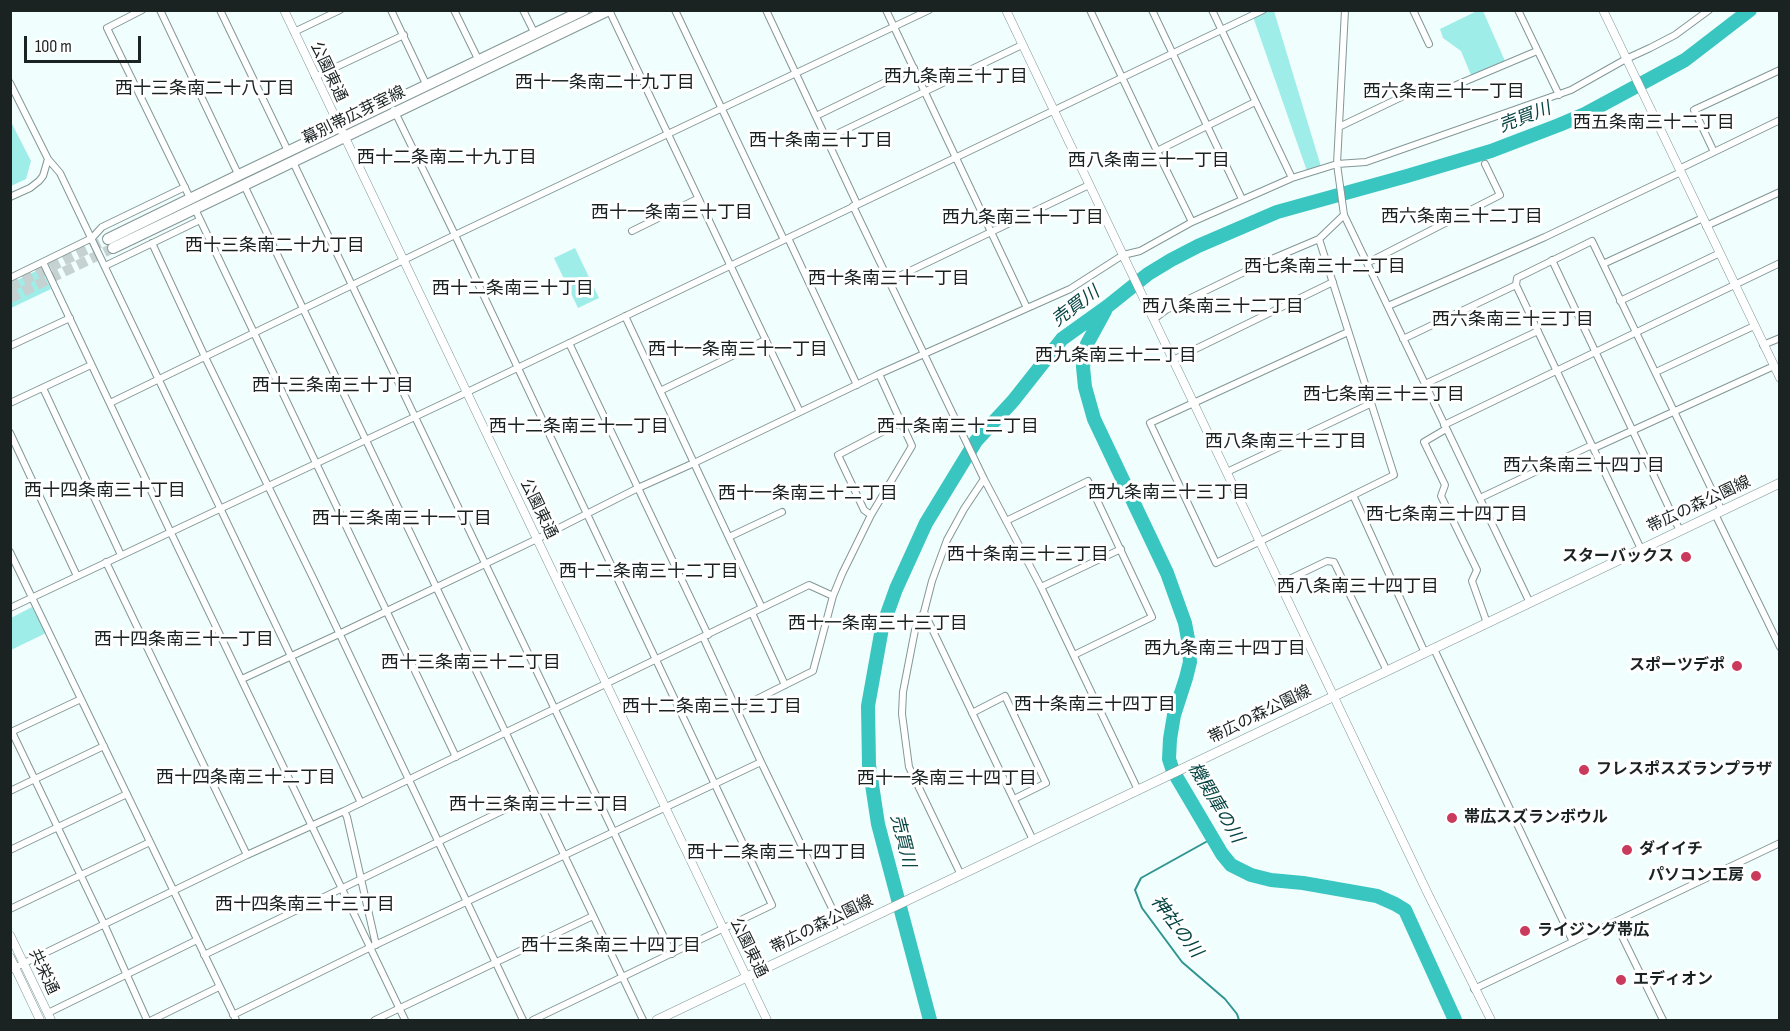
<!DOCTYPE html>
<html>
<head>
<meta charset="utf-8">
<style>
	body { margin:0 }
	#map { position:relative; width:1790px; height:1031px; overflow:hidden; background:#f0fefd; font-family:"Sofia Sans Condensed",sans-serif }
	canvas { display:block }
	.frame { position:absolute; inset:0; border:12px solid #1a2322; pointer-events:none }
	.scale { position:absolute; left:24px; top:36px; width:117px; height:27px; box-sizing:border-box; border:3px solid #1a2322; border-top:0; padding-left:8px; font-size:18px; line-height:21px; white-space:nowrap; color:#1a2322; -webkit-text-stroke:4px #fff; paint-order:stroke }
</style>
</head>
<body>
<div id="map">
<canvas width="1790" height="1031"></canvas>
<div class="frame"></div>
<div class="scale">100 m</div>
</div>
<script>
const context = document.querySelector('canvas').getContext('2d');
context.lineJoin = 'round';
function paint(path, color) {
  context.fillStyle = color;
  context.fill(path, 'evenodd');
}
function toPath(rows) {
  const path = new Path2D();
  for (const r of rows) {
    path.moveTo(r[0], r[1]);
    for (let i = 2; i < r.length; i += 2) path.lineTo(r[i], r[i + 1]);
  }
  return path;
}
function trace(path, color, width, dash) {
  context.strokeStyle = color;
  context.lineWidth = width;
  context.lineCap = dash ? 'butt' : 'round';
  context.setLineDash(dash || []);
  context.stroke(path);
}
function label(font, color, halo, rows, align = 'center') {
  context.font = font + ' "Sofia Sans Condensed","Noto Sans JP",sans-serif';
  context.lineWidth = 6;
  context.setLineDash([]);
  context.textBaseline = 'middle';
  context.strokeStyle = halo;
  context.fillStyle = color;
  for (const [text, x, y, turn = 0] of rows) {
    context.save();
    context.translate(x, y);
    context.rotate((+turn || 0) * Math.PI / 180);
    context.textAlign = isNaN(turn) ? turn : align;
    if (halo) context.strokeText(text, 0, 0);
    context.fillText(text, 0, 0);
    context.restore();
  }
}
paint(toPath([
	[1251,11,1274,11,1322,170,1308,174],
	[1477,11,1483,11,1505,61,1471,75,1461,51,1443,38,1440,29],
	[10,120,31,161,26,179,11,186],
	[575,248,599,298,578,308,554,258],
	[38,270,43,272,51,289,11,308,11,283],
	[32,607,46,633,11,650,11,618]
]), '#9fede9');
trace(toPath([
	[1213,838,1141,878,1135,890,1142,908,1182,962,1225,999,1237,1014,1239,1020]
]), '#309491', 2);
trace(toPath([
	[1105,311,1087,344,1083,367,1085,387,1094,419,1167,573,1185,623,1188,639,1190,662,1186,678,1174,715,1170,739,1169,759,1173,771,1222,854,1231,865,1251,875,1271,880,1303,883,1377,896,1395,904,1405,910,1455,1020],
	[930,1020,878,824,869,765,868,706,882,628,896,589,926,523,976,441,1013,401,1062,339,1108,306,1148,274,1171,260,1198,246,1277,212,1407,176,1491,151,1559,125,1585,114,1685,60,1750,10]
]), '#39c5c0', 14);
trace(toPath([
	[10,287,108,239],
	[10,298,113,248]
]), '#c5d2d1', 10, [10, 5]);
const minor = toPath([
	[142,10,107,28,190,198],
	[160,10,239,176],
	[220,10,288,151],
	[391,10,427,86],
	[454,10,479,61],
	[523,10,535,34],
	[609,10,800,412],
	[675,10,784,240],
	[766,10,857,204],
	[886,10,1027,308],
	[1090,10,1157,151,1192,222],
	[1152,10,1242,199],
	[1212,10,1292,178],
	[1345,10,1337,164,1344,215,1530,603],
	[1413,10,1429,44],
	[1518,10,1559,95],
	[294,32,340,10],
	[315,77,404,35],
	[10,83,48,159,43,176,39,181,30,188,10,197],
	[394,110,455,235,772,905,533,1020],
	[816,116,914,68],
	[1339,127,1416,90,1428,97,1537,51],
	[826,139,1022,45],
	[1157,151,1255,102],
	[1714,152,1694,110,1780,70],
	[48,159,60,173,361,803],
	[293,162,672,954],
	[1679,169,1780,120],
	[244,185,643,1020],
	[853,206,984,479,1041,587,1138,790],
	[195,209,456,757],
	[1344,215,1319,239,1394,475,1216,563,1150,423,1348,332],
	[1706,226,1780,192],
	[632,231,697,199],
	[788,238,857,385],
	[152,243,205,357,314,580,523,1020],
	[1552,260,1680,531],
	[43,262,171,533,405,1020],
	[1367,263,1500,195,1485,164],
	[1603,264,1703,218],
	[105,266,200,220],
	[10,278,92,238,102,227,185,187],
	[889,281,1089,185],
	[1516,285,1517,278,1592,241,1722,511],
	[1620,301,1720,253],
	[1388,306,1545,237,1681,172],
	[625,316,762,608],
	[1154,319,1166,310,1267,261,1319,239],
	[1403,339,1516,285,1641,549],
	[569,343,708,635],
	[1763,345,1780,338],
	[10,346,70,318],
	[1173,360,1333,282],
	[1656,372,1754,326],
	[1425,384,1538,331],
	[43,388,121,555],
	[660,391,765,340],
	[10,403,91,365],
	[110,403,455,235,929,10],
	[1444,425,1780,263],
	[1446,429,1424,442,1445,485,1441,496,1477,570,1472,581,1487,623],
	[10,433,77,576],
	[1594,448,1774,366],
	[1227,472,1370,404],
	[1353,495,1425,653],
	[1480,498,1592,445],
	[1715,514,1780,647],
	[871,515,864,510,838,455,901,422],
	[1006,521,1088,481,1152,617,1074,655],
	[729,537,782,512],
	[10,552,236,1020],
	[106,562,247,855],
	[1279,584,1327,561,1334,562,1387,671],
	[1041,587,1121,549],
	[10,608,459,396,1263,10],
	[924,612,1033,840],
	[752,613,785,685],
	[703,637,761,762,843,931],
	[1434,649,1573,942],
	[242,679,339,634,537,539,638,488,694,463,879,374,1070,289,1123,255,1140,251,1192,222,1292,178,1337,164,1366,162,1571,90,1626,59,1650,48,1675,35,1709,10],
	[737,709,813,671,833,596,842,574,871,515,912,446,879,374],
	[972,713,1005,696,1046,783,1014,799],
	[11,732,81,699],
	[12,732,104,924,147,1020],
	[10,791,104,746],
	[344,811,347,817,376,945],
	[10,850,127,794],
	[961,875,909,767,902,714,903,692,915,630,924,612,932,581,947,540,964,509,984,479],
	[10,909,150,842],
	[1615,922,1663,1020],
	[204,955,535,795],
	[10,970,247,855,344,811,809,585,833,596],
	[1474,989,1780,843],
	[48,1013,197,940],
	[233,1015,369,948,761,762],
	[152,1020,219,987],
	[375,1020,593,916]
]);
const tertiary = toPath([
	[284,10,767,1020],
	[1006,10,1428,894,1491,1020],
	[1603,10,1780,378],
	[10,935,51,1020],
	[10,957,40,1020]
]);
const secondary = toPath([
	[657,1020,1780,483]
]);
const primary = toPath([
	[108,239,239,175,584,10],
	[113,248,609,10]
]);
trace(minor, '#829796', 8);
trace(tertiary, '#829796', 9);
trace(secondary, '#829796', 10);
trace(primary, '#829796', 12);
trace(minor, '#fff', 6);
trace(tertiary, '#fff', 8);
trace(secondary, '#fff', 9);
trace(primary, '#fff', 10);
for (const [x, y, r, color] of [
	[1686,557,6,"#ca3a5c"],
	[1737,666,6,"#ca3a5c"],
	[1584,770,6,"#ca3a5c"],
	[1452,818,6,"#ca3a5c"],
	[1627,850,6,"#ca3a5c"],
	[1756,876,6,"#ca3a5c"],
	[1525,931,6,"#ca3a5c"],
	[1621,980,6,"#ca3a5c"]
]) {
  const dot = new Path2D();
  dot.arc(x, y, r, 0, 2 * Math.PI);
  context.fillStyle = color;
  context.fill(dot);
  trace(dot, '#fff', 2);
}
label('16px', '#1a2322', '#fff', [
	["公園東通",328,72,65],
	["幕別帯広芽室線",354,116,-26],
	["帯広の森公園線",1699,505,-25],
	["公園東通",538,509,64],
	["帯広の森公園線",1260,715,-26],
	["帯広の森公園線",822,925,-26],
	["公園東通",748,948,64],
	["共栄通",43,972,65]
]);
label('bold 16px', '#1a2322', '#fff', [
	["スターバックス",1674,557,"right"],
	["スポーツデポ",1725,666,"right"],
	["フレスポスズランプラザ",1596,770],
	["帯広スズランボウル",1464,818],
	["ダイイチ",1639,850],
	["パソコン工房",1744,876,"right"],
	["ライジング帯広",1537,931],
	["エディオン",1633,980]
], 'left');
label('18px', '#1a2322', '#fff', [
	["西九条南三十丁目",956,77],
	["西十一条南二十九丁目",605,83],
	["西十三条南二十八丁目",205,89],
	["西六条南三十一丁目",1444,92],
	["西五条南三十二丁目",1654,123],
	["西十条南三十丁目",821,141],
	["西十二条南二十九丁目",447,158],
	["西八条南三十一丁目",1149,161],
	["西十一条南三十丁目",672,213],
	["西六条南三十二丁目",1462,217],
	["西九条南三十一丁目",1023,218],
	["西十三条南二十九丁目",275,246],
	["西七条南三十二丁目",1325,267],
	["西十条南三十一丁目",889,279],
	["西十二条南三十丁目",513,289],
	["西八条南三十二丁目",1223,307],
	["西六条南三十三丁目",1513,320],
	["西十一条南三十一丁目",738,350],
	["西九条南三十二丁目",1116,356],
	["西十三条南三十丁目",333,386],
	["西七条南三十三丁目",1384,395],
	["西十二条南三十一丁目",579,427],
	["西十条南三十二丁目",958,427],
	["西八条南三十三丁目",1286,442],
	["西六条南三十四丁目",1584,466],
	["西十四条南三十丁目",105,491],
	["西九条南三十三丁目",1169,493],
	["西十一条南三十二丁目",808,494],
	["西七条南三十四丁目",1447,515],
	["西十三条南三十一丁目",402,519],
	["西十条南三十三丁目",1028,555],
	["西十二条南三十二丁目",649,572],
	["西八条南三十四丁目",1358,587],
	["西十一条南三十三丁目",878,624],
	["西十四条南三十一丁目",184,640],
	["西九条南三十四丁目",1225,649],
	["西十三条南三十二丁目",471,663],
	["西十条南三十四丁目",1095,705],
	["西十二条南三十三丁目",712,707],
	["西十四条南三十二丁目",246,778],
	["西十一条南三十四丁目",947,779],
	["西十三条南三十三丁目",539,805],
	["西十二条南三十四丁目",777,853],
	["西十四条南三十三丁目",305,905],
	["西十三条南三十四丁目",611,946]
]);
label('italic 18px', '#064543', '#fff', [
	["売買川",1525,118,-21],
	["売買川",1076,307,-37],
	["機関庫の川",1215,803,59],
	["売買川",902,841,76],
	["神社の川",1176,927,53]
]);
</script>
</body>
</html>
